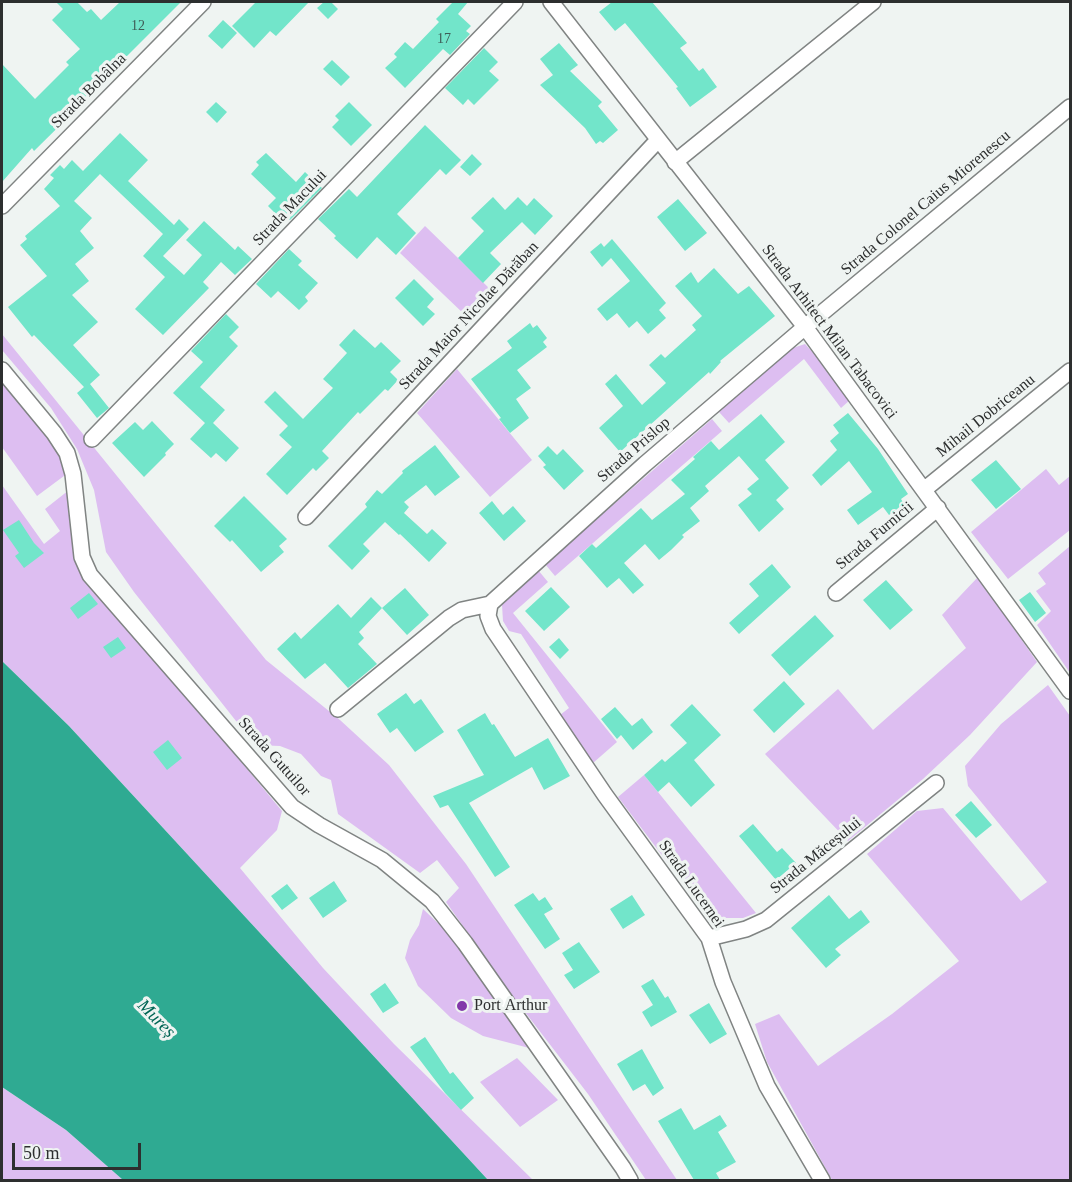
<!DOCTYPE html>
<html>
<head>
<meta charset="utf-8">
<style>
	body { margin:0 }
	#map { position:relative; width:1072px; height:1182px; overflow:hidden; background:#eff4f2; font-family:"Times New Roman",serif }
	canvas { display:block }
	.frame { position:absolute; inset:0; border:3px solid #2d2f2f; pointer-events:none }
	.scale { position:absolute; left:12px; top:1143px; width:129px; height:27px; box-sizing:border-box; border:3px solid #2d2f2f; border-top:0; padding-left:8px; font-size:18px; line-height:21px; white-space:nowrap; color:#2d2f2f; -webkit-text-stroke:4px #eff4f2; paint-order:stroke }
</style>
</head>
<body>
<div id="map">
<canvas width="1072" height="1182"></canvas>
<div class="frame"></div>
<div class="scale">50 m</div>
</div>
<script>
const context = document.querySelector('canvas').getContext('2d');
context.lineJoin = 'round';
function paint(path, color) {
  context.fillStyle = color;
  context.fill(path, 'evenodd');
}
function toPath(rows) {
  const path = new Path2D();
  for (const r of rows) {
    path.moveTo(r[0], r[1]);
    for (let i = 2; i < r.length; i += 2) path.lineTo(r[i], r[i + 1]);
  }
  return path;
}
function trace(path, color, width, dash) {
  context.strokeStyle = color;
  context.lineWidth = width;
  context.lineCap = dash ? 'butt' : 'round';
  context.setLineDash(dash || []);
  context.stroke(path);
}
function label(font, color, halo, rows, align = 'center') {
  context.font = font + ' "Times New Roman",serif';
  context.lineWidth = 6;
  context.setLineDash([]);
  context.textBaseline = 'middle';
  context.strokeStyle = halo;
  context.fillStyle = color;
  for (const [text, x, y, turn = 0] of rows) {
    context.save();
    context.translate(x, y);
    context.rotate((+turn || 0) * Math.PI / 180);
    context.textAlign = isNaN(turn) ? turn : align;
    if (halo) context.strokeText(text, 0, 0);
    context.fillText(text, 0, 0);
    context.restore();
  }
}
paint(toPath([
	[425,226,490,289,465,315,400,253],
	[2,334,266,660,340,720,389,765,466,864,677,1180,646,1180,588,1094,508,990,446,902,459,888,437,860,420,873,338,814,331,780,321,776,301,754,280,746,255,745,134,592,106,552,94,490,77,449,51,408,2,350],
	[805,344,820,360,850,400,841,408,804,359,729,423,719,412,793,348],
	[457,369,532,460,490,497,417,413],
	[2,376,61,455,68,473,37,496,2,447],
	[712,419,722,431,555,576,545,564],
	[1046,469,1059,485,1070,476,1070,530,1008,579,971,532],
	[2,485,44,544,60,531,45,509,69,490,75,550,134,633,282,811,277,830,240,868,323,968,394,1044,533,1180,488,1180,69,726,2,661],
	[1070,546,1070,673,1037,625,1051,611,1036,591,1046,584,1038,573],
	[538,570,548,582,513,613,617,742,593,763,560,715,569,708,521,634,509,631,503,621,502,605],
	[978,577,1037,662,970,735,923,779,848,841,765,754,838,689,873,730,966,648,942,615],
	[1048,685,1070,716,1070,1180,832,1180,767,1062,755,1024,779,1014,818,1066,892,1014,959,961,867,854,917,811,943,808,1021,901,1047,882,968,786,965,766,1001,724],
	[644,775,658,792,756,913,743,918,724,918,711,913,695,899,618,797],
	[423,909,441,926,471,964,533,1049,483,1036,451,1018,418,986,405,958,410,940,419,925],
	[517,1058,558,1100,520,1127,480,1082],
	[2,1087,66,1130,123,1180,2,1180]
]), '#ddbef1');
paint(toPath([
	[2,661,69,726,488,1180,123,1180,66,1130,2,1087]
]), '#2faa92');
paint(toPath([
	[56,2,77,2,87,12,91,9,101,20,120,2,181,2,113,70,114,72,34,151,32,148,2,182,2,64,35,99,69,65,66,62,80,49,52,20,63,9],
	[256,2,309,2,276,36,270,31,254,48,232,26],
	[324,2,331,2,338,9,328,19,317,8],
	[453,2,468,2,458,14,471,26,466,31,470,34,450,55,443,49,405,88,385,68,397,57,394,54,405,42,413,49,439,22,436,19],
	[612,2,652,2,687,43,680,48,699,71,703,68,717,87,690,107,676,88,678,87,625,23,615,31,599,12],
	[223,20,237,33,222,49,208,36],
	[559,43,578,65,570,71,602,102,598,106,618,130,603,143,600,141,596,144,585,128,540,85,553,75,540,59],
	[484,48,498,62,489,71,499,80,474,105,468,99,463,105,445,88],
	[332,60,350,77,341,86,323,69],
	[216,102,227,112,217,123,206,112],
	[349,102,372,125,351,146,332,127,339,120,335,116],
	[425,125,461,160,446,175,440,169,397,214,416,233,396,255,377,237,357,259,334,238,336,236,318,219,349,189,357,197],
	[120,133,148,160,128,181,174,225,179,219,189,229,163,256,184,275,202,255,186,240,204,221,235,250,238,246,252,259,235,275,221,262,203,282,209,288,163,335,135,309,165,277,143,256,163,234,100,174,74,201,92,218,80,231,94,248,75,264,89,281,72,295,98,322,73,345,100,375,90,384,109,408,97,418,77,393,84,387,34,335,32,337,8,307,47,276,20,245,27,239,25,236,60,206,44,189,54,178,50,175,60,165,64,169,72,160,83,171],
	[266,153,296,182,305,172,322,188,290,220,282,213,279,217,268,206,276,198,251,174,259,165,256,162],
	[472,154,482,164,470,176,460,167],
	[493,197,505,210,518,197,527,206,534,198,553,216,535,235,522,222,490,253,501,264,483,283,458,258,484,231,471,218],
	[678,199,707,233,685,251,657,217],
	[612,239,666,303,659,310,666,318,648,334,637,321,629,328,617,313,607,321,597,309,630,281,611,258,602,267,590,252,601,243,604,247],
	[289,249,302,261,298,265,318,283,305,297,308,301,299,310,278,291,271,298,256,284],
	[714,268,738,294,749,286,775,316,720,361,721,362,710,374,709,372,620,452,599,428,623,406,605,384,616,374,642,405,666,383,649,365,661,354,665,358,696,330,692,325,702,316,675,286,691,272,698,283],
	[414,279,434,299,427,307,435,314,423,326,395,298],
	[226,314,239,327,229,337,238,346,200,387,225,410,213,423,239,448,226,462,216,453,211,458,190,439,205,423,173,393,203,362,191,351],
	[530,323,533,328,537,325,547,338,543,342,547,347,517,370,531,388,516,399,529,418,510,433,499,419,501,418,471,379,512,348,507,341],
	[354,329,375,348,381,342,401,361,390,372,398,380,388,391,385,389,360,414,358,412,322,451,329,458,316,471,313,468,287,495,266,474,292,447,279,435,288,426,264,402,275,391,303,419,333,388,323,379,347,353,339,345],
	[848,413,878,449,908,494,901,499,904,504,889,515,883,507,858,525,847,510,872,492,849,461,821,486,812,475,837,450,830,441,839,433,833,425],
	[761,414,785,442,765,460,789,488,776,500,784,509,759,532,738,505,752,494,747,489,759,479,739,456,705,486,709,491,690,508,700,521,682,535,684,537,671,550,659,560,645,544,624,563,644,585,633,594,619,578,607,588,579,556,592,544,596,548,641,508,652,520,685,494,671,480,695,459,693,457,711,441,719,450],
	[152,421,174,444,165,453,166,455,144,477,112,443,135,422,143,430],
	[435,445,460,477,435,496,426,485,404,502,409,507,404,513,427,534,432,529,447,543,429,562,400,534,399,535,385,522,363,544,370,551,352,570,328,546,367,507,365,504,377,490,382,494,403,473,402,471],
	[548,446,557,455,563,449,584,471,564,490,543,467,546,465,538,456],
	[996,460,1021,489,996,509,971,480],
	[244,496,287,539,279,546,284,552,261,572,232,540,230,542,214,526],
	[492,501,503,515,513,506,526,521,504,541,479,513],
	[19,520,34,543,44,553,24,568,15,556,19,553,3,530],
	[772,564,791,587,739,634,729,623,759,596,749,584],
	[886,580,913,610,890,630,863,600],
	[551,587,570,607,544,631,525,611],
	[405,588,429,615,407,635,382,608],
	[1030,592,1046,613,1035,622,1019,600],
	[89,593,98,604,78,619,70,608],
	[371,597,382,608,359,632,364,638,358,644,377,664,348,688,325,663,305,679,277,649,295,632,301,639,338,604,351,618],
	[815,615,834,636,790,676,771,655],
	[118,637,126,648,111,658,103,647],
	[559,638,569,650,560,659,549,647],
	[784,681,805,704,774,733,753,710],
	[406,693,414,704,421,699,444,732,415,752,397,728,390,733,377,714],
	[692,704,721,735,694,760,715,785,691,807,669,782,658,792,644,775,662,759,665,762,687,743,670,725],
	[615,707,632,726,642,718,653,732,633,750,621,735,617,739,601,719],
	[485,713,492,725,494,724,515,757,548,738,570,776,544,790,532,767,469,803,510,867,495,877,448,805,440,808,433,796,484,775,457,730],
	[168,740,182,758,167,770,153,752],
	[971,801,992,825,976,838,955,815],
	[753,824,777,852,782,848,796,863,776,880,739,836],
	[334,881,347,901,323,918,309,898],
	[287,884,298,898,282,910,271,896],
	[533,893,539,901,545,897,553,909,544,914,560,939,545,949,514,905],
	[632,895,645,915,623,929,610,909],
	[829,895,849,919,861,910,870,922,835,949,841,955,826,968,791,928],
	[579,942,600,972,574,989,564,975,573,970,562,953],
	[653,979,665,998,668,996,677,1012,651,1027,642,1012,653,1005,641,986],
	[385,983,399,1003,383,1013,370,994],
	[709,1003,727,1034,710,1044,689,1015],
	[425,1037,450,1074,453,1072,474,1098,461,1110,445,1093,410,1047],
	[642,1049,664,1088,653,1096,645,1084,633,1091,617,1064],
	[681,1108,694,1130,720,1115,727,1126,718,1132,736,1162,716,1173,720,1180,694,1180,658,1121]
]), '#72e5ca');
const street = toPath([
	[551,2,805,327,1070,691],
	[675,162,873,2],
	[2,206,203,2],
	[2,370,54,433,67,453,73,474,82,557,90,575,292,807,319,825,382,860,432,901,465,943,623,1168,630,1180],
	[92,439,515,2],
	[925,489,1070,371],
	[306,517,658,140],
	[836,593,938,508],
	[338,709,449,618,462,610,490,604],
	[709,938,746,929,766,920,936,783],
	[822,1180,767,1086,723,982,709,938,605,795,493,629,488,616,490,604,645,464,805,327,1070,107]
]);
trace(street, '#808483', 18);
trace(street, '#fff', 15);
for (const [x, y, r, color] of [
	[462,1006,6,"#8238a9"]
]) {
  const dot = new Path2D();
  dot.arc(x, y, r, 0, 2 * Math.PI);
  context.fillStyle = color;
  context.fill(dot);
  trace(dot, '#eff4f2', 2);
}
label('14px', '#3e5c56', null, [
	["12",138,26],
	["17",444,39]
]);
label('16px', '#2d2f2f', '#eff4f2', [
	["Strada Bobâlna",89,91,-45],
	["Strada Colonel Caius Miorenescu",926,203,-40],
	["Strada Macului",290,208,-46],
	["Strada Maior Nicolae Dărăban",469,316,-47],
	["Strada Arhitect Milan Tabacovici",829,332,53],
	["Mihail Dobriceanu",986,416,-39],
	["Strada Prislop",634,450,-41],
	["Strada Furnicii",875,536,-40],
	["Strada Gutuilor",274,757,48],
	["Strada Măceșului",816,856,-39],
	["Strada Lucernei",691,884,55]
]);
label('16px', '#2d2f2f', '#eff4f2', [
	["Port Arthur",474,1006]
], 'left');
label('italic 18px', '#006554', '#eff4f2', [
	["Mureș",156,1019,45]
]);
</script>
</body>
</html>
